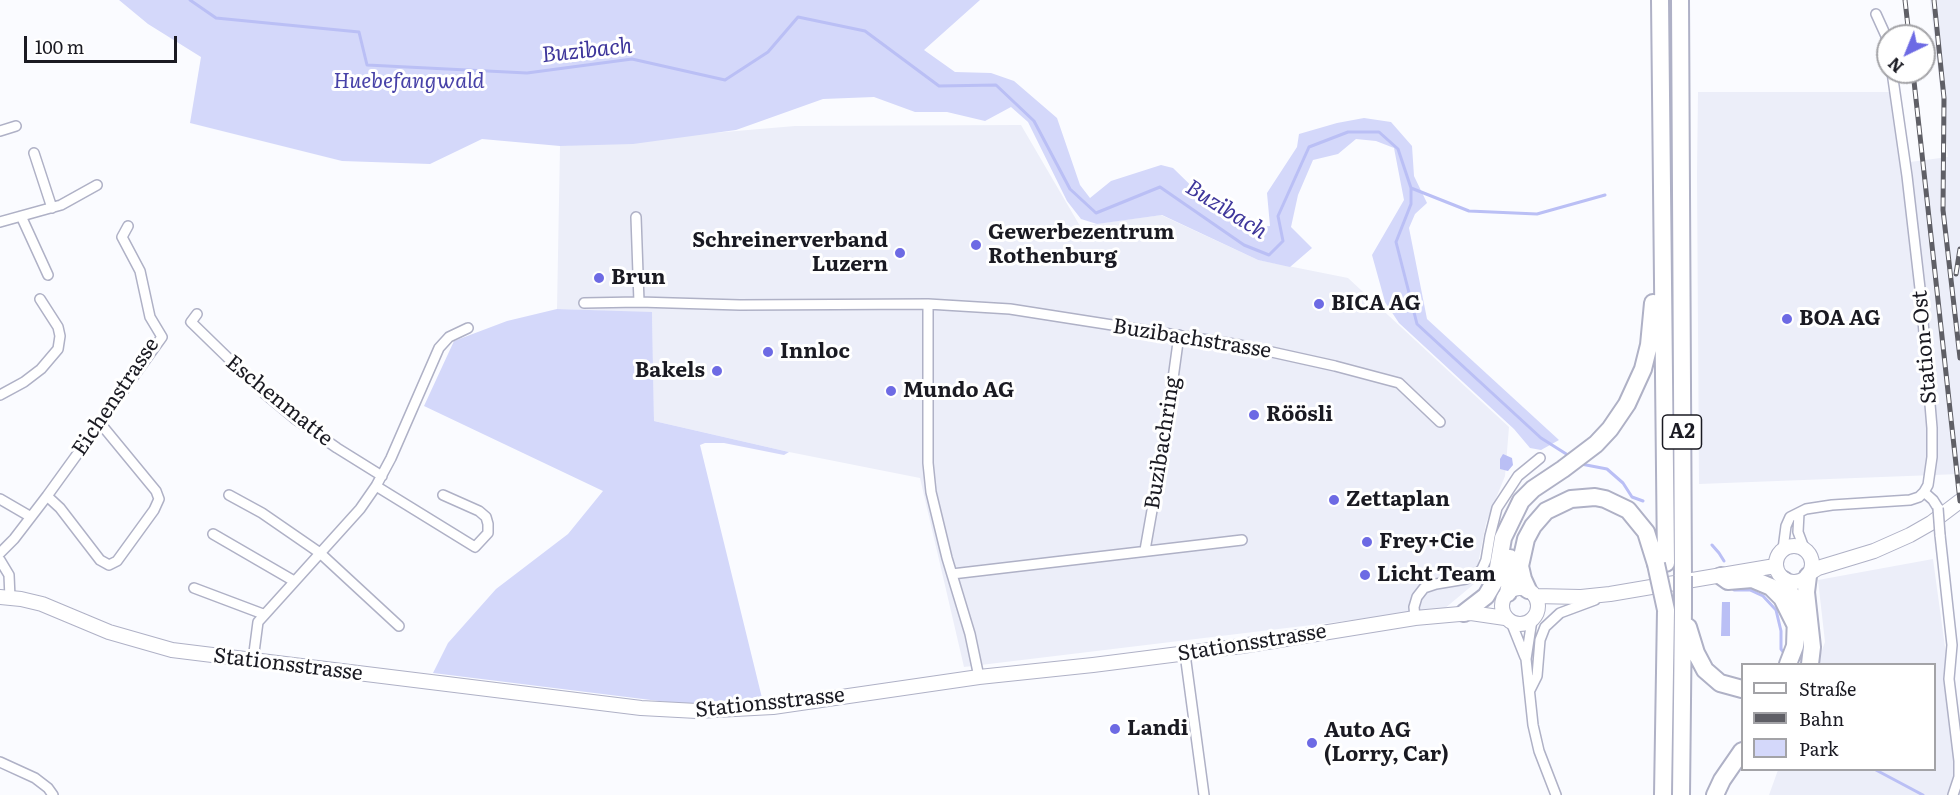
<!DOCTYPE html>
<html>
<head>
<meta charset="utf-8">
<style>
	body { margin:0 }
	#map { position:relative; width:1960px; height:795px; overflow:hidden; background:#fafbff; font-family:Literata,serif }
	canvas { display:block }
	.legend { position:absolute; left:1741px; top:663px; width:195px; height:108px; box-sizing:border-box; background:#fff; border:2px solid #a3a3a7; margin:0; padding:8px 10px; list-style:none; font-size:18px; color:#1a1a22 }
	.legend li { display:flex; align-items:center; gap:12px; height:30px }
	.legend b { width:30px; border:2px solid #a3a3a7 }
	.north { position:absolute; left:1876px; top:24px; width:60px; height:60px; box-sizing:border-box; background:#fff; border:2px solid #a3a3a7; border-radius:50%; rotate:223deg; font-size:16px; font-weight:700; line-height:24px; text-align:center; color:#1a1a22 }
	.north::after { content:''; display:block; margin:auto; width:21px; height:27px; background:#6d6ae4; clip-path:polygon(50% 0,100% 100%,50% 72%,0 100%) }
	.scale { position:absolute; left:24px; top:36px; width:153px; height:27px; box-sizing:border-box; border:3px solid #1a1a22; border-top:0; padding-left:8px; font-size:18px; line-height:21px; white-space:nowrap; color:#1a1a22; -webkit-text-stroke:4px #fff; paint-order:stroke }
</style>
</head>
<body>
<div id="map">
<canvas width="1960" height="795"></canvas>
<ul class="legend">
<li><b style="height:8px;background:#fff"></b>Straße</li>
<li><b style="height:8px;background:#5f5f66"></b>Bahn</li>
<li><b style="height:16px;background:#d4d8fa"></b>Park</li>
</ul>
<div class="north">N</div>
<div class="scale">100 m</div>
</div>
<script>
const context = document.querySelector('canvas').getContext('2d');
context.lineJoin = 'round';
function paint(path, color) {
  context.fillStyle = color;
  context.fill(path, 'evenodd');
}
function toPath(rows) {
  const path = new Path2D();
  for (const r of rows) {
    if (r.length === 3) {
      path.moveTo(r[0] + r[2], r[1]);
      path.arc(r[0], r[1], r[2], 0, 2 * Math.PI);
      continue;
    }
    path.moveTo(r[0], r[1]);
    for (let i = 2; i < r.length; i += 2) path.lineTo(r[i], r[i + 1]);
  }
  return path;
}
function trace(path, color, width, dash) {
  context.strokeStyle = color;
  context.lineWidth = width;
  context.lineCap = dash ? 'butt' : 'round';
  context.setLineDash(dash || []);
  context.stroke(path);
}
function label(font, color, halo, rows, align = 'center') {
  context.font = font + ' Literata,serif';
  context.lineWidth = 6;
  context.setLineDash([]);
  context.textBaseline = 'middle';
  context.strokeStyle = halo;
  context.fillStyle = color;
  for (const [text, x, y, turn = 0] of rows) {
    context.save();
    context.translate(x, y);
    context.rotate((+turn || 0) * Math.PI / 180);
    context.textAlign = isNaN(turn) ? turn : align;
    if (halo) context.strokeText(text, 0, 0);
    context.fillText(text, 0, 0);
    context.restore();
  }
}
paint(toPath([
	[1930,0,1960,0,1960,474,1699,484,1697,174,1698,92,1898,92,1910,162,1948,157],
	[1021,125,1080,226,1161,215,1258,260,1348,278,1509,427,1505,476,1486,523,1474,584,1444,609,964,667,920,478,789,452,654,421,652,313,557,309,560,146,795,126],
	[1933,559,1960,757,1960,795,1769,795,1778,770,1934,770,1934,664,1817,664,1825,642,1818,580]
]), '#eceef9');
paint(toPath([
	[119,0,980,0,924,50,955,72,991,73,1014,81,1057,118,1080,185,1090,198,1111,181,1161,165,1173,168,1212,206,1251,218,1258,227,1270,226,1267,193,1297,147,1299,134,1337,123,1364,118,1391,122,1412,146,1414,176,1427,203,1415,214,1409,228,1427,319,1559,440,1541,450,1530,448,1514,429,1399,323,1385,302,1372,255,1404,200,1394,148,1376,141,1356,139,1338,154,1313,160,1298,195,1291,227,1312,248,1290,267,1258,260,1162,215,1097,224,1081,219,1067,201,1028,122,1011,107,985,121,947,112,915,112,874,97,823,99,736,130,633,144,560,146,482,139,430,164,342,161,190,123,201,57,148,24],
	[557,309,652,312,654,421,789,452,784,455,724,443,705,443,700,445,762,698,683,704,433,673,448,643,496,589,568,534,603,491,424,406,454,341,507,321]
]), '#d4d8fa');
paint(toPath([
	[1503,454,1512,458,1513,465,1508,471,1500,469,1500,459],
	[1722,602,1730,602,1730,636,1721,636]
]), '#babff5');
trace(toPath([
	[190,0,216,18,359,32,367,65,527,73,632,59,725,80,768,52,798,17,865,31,939,86,996,85,1034,121,1070,189,1096,213,1160,187,1244,245,1269,255,1283,241,1278,216,1309,147,1348,132,1379,132,1398,149,1411,188,1411,204,1396,242,1417,324,1541,438,1571,457],
	[1411,188,1469,211,1537,214,1605,195],
	[1581,464,1607,469,1623,483,1632,497,1643,501],
	[1712,545,1719,553,1724,561],
	[1731,587,1734,590,1750,590,1763,596,1776,610,1781,631,1781,649,1784,653],
	[1876,770,1923,795]
]), '#babff5', 3);
const street = toPath([
	[1876,14,1886,36,1888,47],
	[0,131,16,126],
	[34,153,52,208],
	[21,216,48,275],
	[636,217,639,302],
	[0,222,61,205,97,185],
	[584,303,639,302,740,305,928,304,1010,309,1240,345,1335,366,1399,383,1440,422],
	[928,304,928,463,931,492,947,558,970,634,979,677],
	[197,314,191,322,265,394,294,418,337,448,382,476],
	[0,395,24,382,41,369,58,349,60,336,58,327,40,299],
	[376,486,475,547,488,533,488,524,486,517,479,511,443,495],
	[1924,492,1933,500,1938,508],
	[229,495,262,513,320,553,399,626],
	[47,496,60,508,100,560,109,565,117,561,154,510,159,499,156,491,100,423],
	[0,499,31,517],
	[1799,513,1798,532,1804,548],
	[213,534,294,581],
	[1940,535,1952,645,1949,679,1959,761,1959,777,1953,795],
	[1783,549,1786,526,1790,517,1806,509,1832,505,1910,500,1919,497,1924,492,1928,485,1932,457,1932,428,1921,297,1907,176,1892,72],
	[1145,550,1165,437,1179,335],
	[0,553,14,539,47,496,162,337,150,317,140,271,122,237,128,226],
	[0,560,9,575,10,598],
	[952,574,1242,540],
	[194,588,263,614],
	[1415,618,1414,607,1417,597,1424,588,1436,584,1466,579,1476,575,1482,569,1486,560,1490,536,1497,508,1518,476,1540,458],
	[1532,620,1526,659,1533,725,1539,751,1556,795],
	[1511,622,1525,657],
	[1185,654,1204,795],
	[253,660,258,622,360,509,376,486,391,458,439,348,449,337,468,328],
	[1530,690,1537,676,1540,640,1545,627,1560,613,1595,600],
	[0,762,35,778,48,788,53,795]
]);
const secondary = toPath([
	[1794,564,18],
	[1810,573,1818,568,1874,551,1910,535,1931,523,1960,501],
	[1520,606,18],
	[1535,596,1581,597,1610,594,1775,566],
	[0,597,21,599,42,604,109,632,172,650,641,708,697,711,773,707,979,677,1093,665,1242,646,1415,618,1471,613,1505,618]
]);
const highway = toPath([
	[1660,0,1666,563],
	[1680,0,1683,576],
	[1721,576,1728,581,1752,579,1771,587,1782,598,1795,624],
	[1808,576,1806,592,1812,647,1810,664],
	[1784,580,1792,596,1796,616,1795,646,1788,664],
	[1528,590,1523,579,1520,566,1526,539,1533,526,1546,511,1571,499,1595,497,1605,499,1628,510,1646,532,1656,564],
	[1508,593,1511,578,1510,558],
	[1464,613,1486,596,1496,579,1503,538,1521,501,1533,489,1563,469,1596,444,1610,429,1627,404,1643,369,1649,345,1653,303],
	[1688,627,1696,653,1705,670,1720,683,1742,689],
	[1663,795,1666,610],
	[1681,795,1683,609],
	[1715,795,1722,780,1742,751]
]);
trace(street, '#afb1c6', 12);
trace(secondary, '#afb1c6', 16);
trace(highway, '#afb1c6', 20);
trace(street, '#fff', 9);
trace(secondary, '#fff', 14);
trace(highway, '#fff', 16);
const rail = toPath([
	[1905,0,1909,36],
	[1934,0,1944,98,1943,210,1960,358],
	[1913,72,1960,501],
	[1956,274,1960,249]
]);
trace(rail, '#5f5f66', 5);
trace(rail, '#fff', 3, [9]);
const streetBridge = toPath([
	[1938,508,1940,535]
]);
const highwayBridge = toPath([
	[1656,564,1666,610],
	[1683,609,1683,576]
]);
trace(streetBridge, '#afb1c6', 12, []);
trace(highwayBridge, '#afb1c6', 20, []);
trace(streetBridge, '#fff', 9);
trace(highwayBridge, '#fff', 16);
for (const [x, y, r, color] of [
	[976,245,6,"#6d6ae4"],
	[900,253,6,"#6d6ae4"],
	[599,278,6,"#6d6ae4"],
	[1319,304,6,"#6d6ae4"],
	[1787,319,6,"#6d6ae4"],
	[768,352,6,"#6d6ae4"],
	[717,371,6,"#6d6ae4"],
	[891,391,6,"#6d6ae4"],
	[1254,415,6,"#6d6ae4"],
	[1334,500,6,"#6d6ae4"],
	[1367,542,6,"#6d6ae4"],
	[1365,575,6,"#6d6ae4"],
	[1115,729,6,"#6d6ae4"],
	[1312,743,6,"#6d6ae4"]
]) {
  const dot = new Path2D();
  dot.arc(x, y, r, 0, 2 * Math.PI);
  context.fillStyle = color;
  context.fill(dot);
  trace(dot, '#fff', 2);
}
for (const [x, y, w] of [
	[1682,432,39]
]) {
  const box = new Path2D();
  box.roundRect(x - w / 2, y - 17, w, 34, 4.5);
  context.fillStyle = '#fff';
  context.fill(box);
  trace(box, '#1a1a22', 1.5);
}
label('bold 20px', '#1a1a22', null, [
	["A2",1682,432]
]);
label('italic 21px', '#4842a8', '#fff', [
	["Huebefangwald",409,82]
]);
label('bold 21px', '#1a1a22', '#fff', [
	["Gewerbezentrum",988,233],
	["Rothenburg",988,257],
	["Schreinerverband",888,241,"right"],
	["Luzern",888,265,"right"],
	["Brun",611,278],
	["BICA AG",1331,304],
	["BOA AG",1799,319],
	["Innloc",780,352],
	["Bakels",705,371,"right"],
	["Mundo AG",903,391],
	["Röösli",1266,415],
	["Zettaplan",1346,500],
	["Frey+Cie",1379,542],
	["Licht Team",1377,575],
	["Landi",1127,729],
	["Auto AG",1324,731],
	["(Lorry, Car)",1324,755]
], 'left');
label('21px', '#1a1a22', '#fff', [
	["Buzibachstrasse",1192,339,9],
	["Station-Ost",1925,347,-95],
	["Eichenstrasse",116,397,-56],
	["Eschenmatte",279,401,39],
	["Buzibachring",1163,443,-81],
	["Stationsstrasse",1252,643,-9],
	["Stationsstrasse",288,665,7],
	["Stationsstrasse",770,703,-6]
]);
label('italic 22px', '#3e369b', '#fff', [
	["Buzibach",587,51,-6],
	["Buzibach",1226,210,32]
]);
</script>
</body>
</html>
